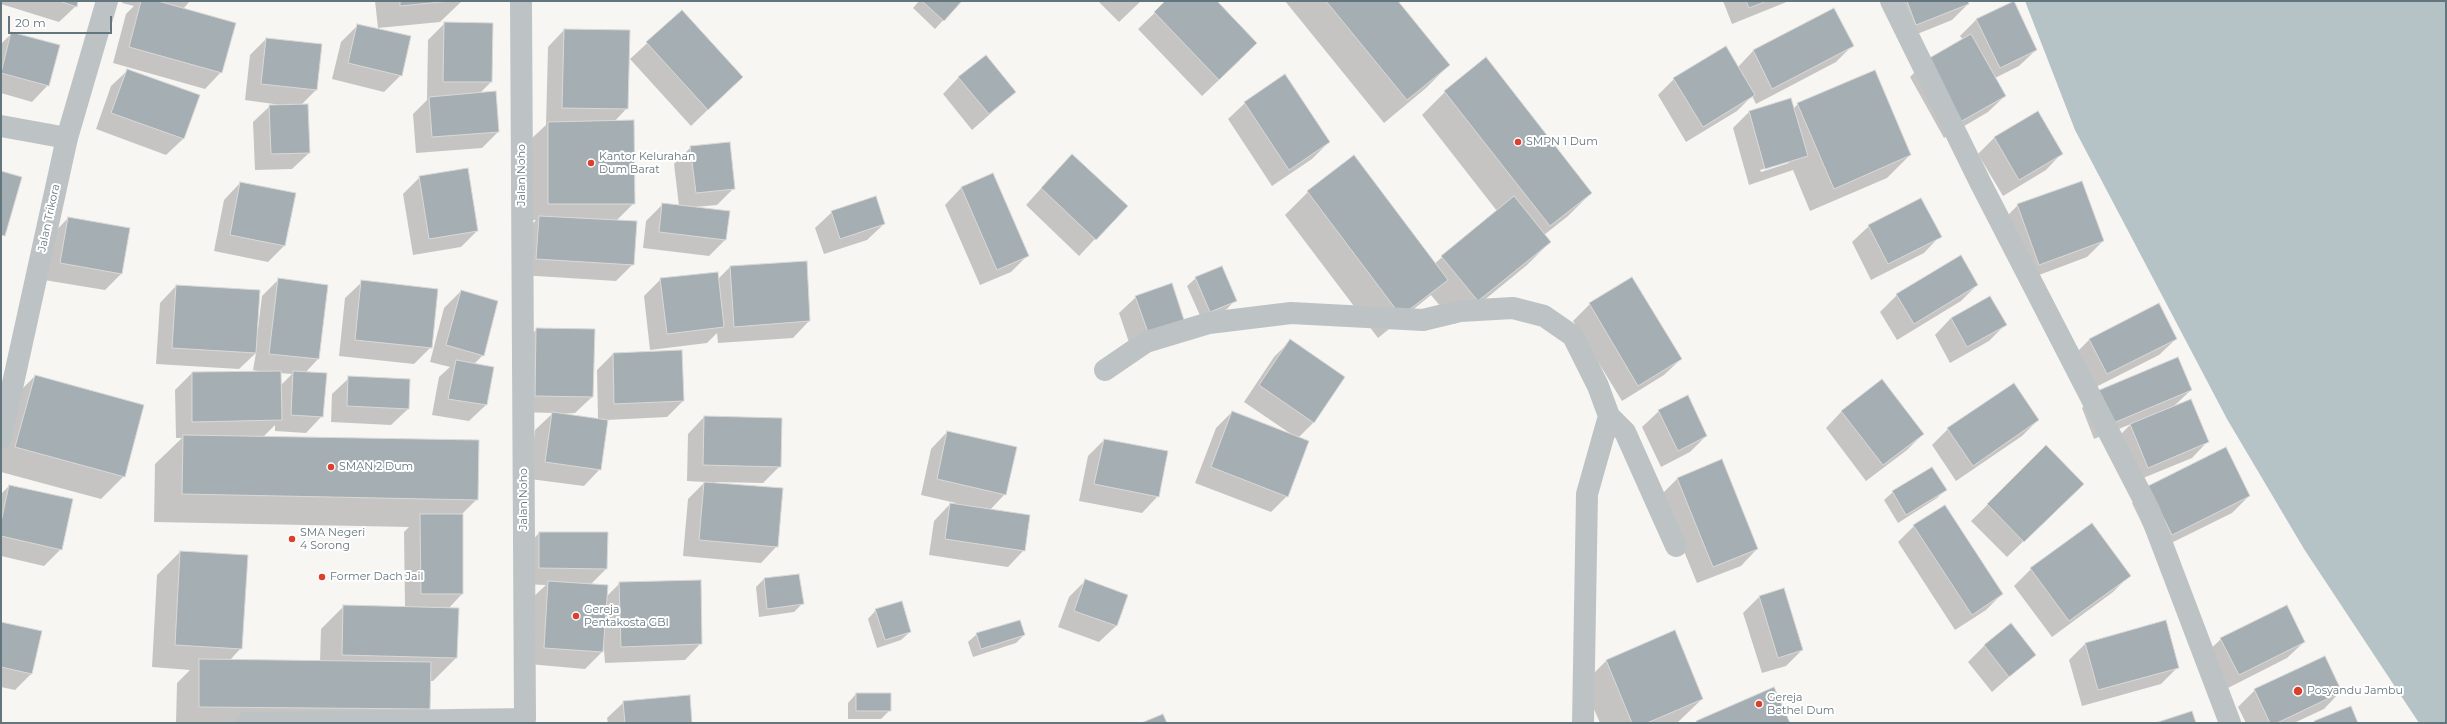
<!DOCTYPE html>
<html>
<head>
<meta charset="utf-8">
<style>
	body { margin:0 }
	#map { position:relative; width:2447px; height:724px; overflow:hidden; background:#f7f6f3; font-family:Montserrat,sans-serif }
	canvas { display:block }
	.frame { position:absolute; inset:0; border:2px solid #63757d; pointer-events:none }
	.scale { position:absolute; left:8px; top:16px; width:104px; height:18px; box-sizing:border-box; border:2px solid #63757d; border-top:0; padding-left:5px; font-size:12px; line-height:14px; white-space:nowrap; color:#63757d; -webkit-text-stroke:3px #fff; paint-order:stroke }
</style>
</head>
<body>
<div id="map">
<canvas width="2447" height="724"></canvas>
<div class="frame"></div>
<div class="scale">20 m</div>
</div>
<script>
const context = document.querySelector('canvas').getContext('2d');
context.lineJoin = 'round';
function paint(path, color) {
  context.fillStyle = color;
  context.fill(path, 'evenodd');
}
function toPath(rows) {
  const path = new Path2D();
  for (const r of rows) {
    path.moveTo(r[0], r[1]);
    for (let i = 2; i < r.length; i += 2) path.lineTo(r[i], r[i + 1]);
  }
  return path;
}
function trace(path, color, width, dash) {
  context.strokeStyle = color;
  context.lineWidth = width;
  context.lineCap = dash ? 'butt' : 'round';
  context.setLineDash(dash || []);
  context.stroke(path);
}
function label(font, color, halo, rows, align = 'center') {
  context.font = font + ' Montserrat,sans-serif';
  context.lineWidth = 4;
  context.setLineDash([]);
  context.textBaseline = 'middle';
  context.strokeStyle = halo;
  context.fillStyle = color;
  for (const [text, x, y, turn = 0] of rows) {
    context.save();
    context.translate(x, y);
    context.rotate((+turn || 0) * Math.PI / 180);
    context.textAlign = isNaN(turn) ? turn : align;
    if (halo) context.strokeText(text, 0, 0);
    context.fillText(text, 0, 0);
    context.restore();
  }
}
paint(toPath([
	[2025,1,2446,1,2446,723,2419,723,2304,549,2227,419,2075,130]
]), '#b5c3c6');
paint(toPath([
	[1,1,77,1,76,6,59,22,1,4],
	[123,1,190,1,183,9,221,72,205,89,113,63,126,14,134,6,122,3],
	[375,1,462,1,440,22,378,28],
	[919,1,961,1,935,29,913,8],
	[1098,1,1141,1,1119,22],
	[1167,1,1216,1,1240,60,1202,96,1138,29],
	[1285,1,1397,1,1449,65,1426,88,1384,123],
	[1723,1,1789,1,1732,24],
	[1884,1,1967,1,1968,4,1952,20,1900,41],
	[1834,9,1852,46,1836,62,1756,104,1752,96,1737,111,1686,142,1658,95,1674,79,1738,67,1753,51],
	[682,11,725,93,691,126,630,59],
	[1977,19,2036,50,2019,66,1995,78,2005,96,1988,112,1944,138,1910,77,1926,61,1963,40,1960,36],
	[445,23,491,82,479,94,498,132,482,148,416,153,413,114,427,100,428,40],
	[358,25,401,75,384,92,332,79,341,42],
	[564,30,627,108,614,122,634,203,616,221,633,264,616,281,520,275,523,234,536,220,532,220,531,139,546,125,548,47],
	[12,33,48,85,32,102,1,93,1,44],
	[266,39,321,45,316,90,301,105,309,153,292,169,255,170,253,122,270,106,281,105,245,100,250,55],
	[1486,59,1591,193,1568,216,1544,235,1550,242,1527,265,1455,324,1431,295,1378,338,1285,215,1308,192,1434,264,1497,211,1422,115,1445,92],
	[128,70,198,96,183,139,166,155,96,129,111,86],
	[959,77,1015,92,972,130,943,94],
	[1791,100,1793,109,1798,104,1910,155,1887,178,1810,211,1793,170,1749,185,1733,128,1749,112],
	[1789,161,1789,163,1761,172,1760,170],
	[1245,103,1329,142,1312,159,1272,186,1228,119],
	[2037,112,2062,153,2046,170,2003,196,1978,154,1994,138],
	[691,147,734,188,717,205,695,207,725,240,709,256,643,248,646,221,663,204,679,206,674,164],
	[1056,172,1095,239,1079,256,1026,205],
	[992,174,1028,255,1011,272,980,285,945,205,961,188],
	[420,177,477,231,461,247,413,255,403,194],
	[240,183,294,194,284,246,268,262,214,251,224,200],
	[2018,205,2103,241,2087,257,2023,281,2001,222],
	[832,212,884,224,867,240,824,254,815,228],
	[68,218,121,274,105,290,44,280,52,235],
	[1869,226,1940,236,1924,253,1871,280,1852,242],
	[806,262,809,321,793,338,718,343,717,333,707,343,650,350,644,296,661,279,718,279,730,267],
	[1196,278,1235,300,1227,309,1202,320,1187,286],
	[1632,278,1681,359,1664,375,1622,401,1573,321,1590,304],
	[279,279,327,285,318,359,305,373,322,416,306,433,275,431,275,425,263,437,477,499,462,514,462,594,448,609,456,658,433,681,430,681,429,709,415,723,176,723,177,683,190,670,152,667,157,575,180,552,241,648,230,660,320,662,321,629,344,606,405,607,404,532,409,527,154,522,155,464,182,438,176,438,175,390,192,373,258,371,253,370,256,353,239,369,156,364,160,303,176,286,258,329,262,296],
	[280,373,292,374,280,386],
	[362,282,431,347,414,364,339,356,345,298],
	[1977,285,1961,301,1897,340,1880,312,1897,295],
	[461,291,483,355,474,364,493,367,486,405,469,421,432,415,439,377,450,367,430,362,444,308],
	[1136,297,1184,323,1132,351,1119,313],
	[1951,318,2005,325,1989,341,1950,363,1935,335],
	[537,329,592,397,575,413,560,414,598,419,597,370,613,354,683,401,667,417,607,420,600,469,584,486,530,479,535,430,553,413,519,412,520,346],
	[2090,339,2176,339,2159,355,2090,390,2073,356],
	[1291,340,1314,422,1298,438,1287,496,1271,512,1195,483,1216,428,1232,412,1291,434,1244,402,1274,357],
	[35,376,124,476,101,499,1,472,1,439,12,399],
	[349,378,408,409,391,425,331,422,332,394],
	[2191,390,2173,407,2208,441,2192,458,2131,483,2114,441,2131,424,2094,439,2082,408,2098,392],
	[1659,411,1706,436,1690,452,1661,467,1642,427],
	[1842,411,1923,434,1907,450,1866,481,1826,428],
	[704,417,780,466,763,483,715,482,777,546,761,563,683,556,688,499,705,482,687,481,688,434],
	[2038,420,2022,436,1956,481,1932,445,1948,429],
	[947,432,1005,494,990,510,1024,550,1008,567,929,555,934,521,950,504,956,503,921,495,931,449],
	[1104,440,1158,496,1142,513,1079,501,1088,456],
	[2046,447,2066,500,2007,557,1971,521],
	[1721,461,1757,549,1741,566,1697,583,1661,495,1677,479],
	[9,486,61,549,44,566,1,556,1,494],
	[2148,487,2249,496,2232,513,2155,551,2132,503],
	[1945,490,1937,498,1898,523,1884,500,1893,492],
	[2092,524,2130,575,2113,592,2052,637,2014,586,2031,569],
	[1914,526,2002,594,1986,610,1955,630,1898,542],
	[539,533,606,569,590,585,606,597,620,583,701,643,685,660,605,663,603,637,602,652,585,669,528,664,532,598,546,585,522,584,523,550],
	[764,579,803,603,794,612,759,617,756,587],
	[1085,581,1127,595,1116,626,1099,642,1058,627,1069,597],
	[1759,597,1802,650,1786,666,1762,673,1743,613],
	[876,610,910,632,901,640,877,648,868,619],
	[2165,621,2178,667,2161,684,2082,706,2069,660,2085,644],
	[1,623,31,674,15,690,1,687],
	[1675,632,1702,699,1677,723,1600,723,1583,684,1606,661],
	[977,634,1024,635,1016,643,973,657,968,642],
	[2221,639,2304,642,2287,658,2222,691,2204,655],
	[1985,645,2035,654,1992,692,1968,662],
	[2255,690,2340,692,2324,709,2294,723,2246,723,2238,707],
	[856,694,890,710,881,719,848,719,848,703],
	[624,702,691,723,608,723,607,718]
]), '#0003');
const building = toPath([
	[59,1,78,1,77,7,59,1],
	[141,1,158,1,236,23,222,73,129,47,141,1],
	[400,1,451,1,400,6,400,1],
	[922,1,962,1,944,21,922,1],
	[1165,1,1217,1,1257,43,1219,80,1154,12,1165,1],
	[1326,1,1398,1,1450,65,1407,100,1326,1],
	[1746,1,1767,1,1749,8,1746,1],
	[1907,1,1968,1,1969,4,1916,25,1907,1],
	[2014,1,2037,50,2000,68,1976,19,2014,1],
	[1834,8,1854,46,1772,89,1753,50,1834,8],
	[682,10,743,77,708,110,646,42,682,10],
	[444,22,493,23,492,82,443,82,444,22],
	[357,24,411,36,402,76,348,63,357,24],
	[564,29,630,30,628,109,562,108,564,29],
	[11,32,60,45,49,86,1,73,11,32],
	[1971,34,2006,96,1960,122,1926,60,1971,34],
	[266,38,322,44,317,90,261,84,266,38],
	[1726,46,1755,95,1703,127,1673,78,1726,46],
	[986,55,1016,92,989,114,958,77,986,55],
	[1486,57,1592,193,1550,226,1444,91,1486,57],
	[127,69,200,95,184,139,111,113,127,69],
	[1875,70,1911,155,1834,189,1797,103,1875,70],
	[1285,74,1330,142,1289,170,1244,102,1285,74],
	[496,91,499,132,432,137,429,97,496,91],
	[1791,98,1808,156,1765,169,1749,111,1791,98],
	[308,104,310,153,271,154,269,105,308,104],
	[2038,111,2063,154,2019,180,1994,137,2038,111],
	[634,120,635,204,548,204,548,122,634,120],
	[730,142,735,189,696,193,690,146,730,142],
	[1072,154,1128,206,1096,240,1041,188,1072,154],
	[1354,155,1448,280,1401,316,1307,191,1354,155],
	[468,168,478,231,429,239,419,176,468,168],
	[1,171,22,177,5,236,1,235,1,171],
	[993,173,1029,256,997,270,961,187,993,173],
	[2082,181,2104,241,2039,265,2017,204,2082,181],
	[240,182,296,193,285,246,230,235,240,182],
	[876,196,885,224,840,239,831,211,876,196],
	[1514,196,1551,242,1478,301,1441,256,1514,196],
	[1921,198,1942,237,1888,264,1868,225,1921,198],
	[662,203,730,211,726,240,659,232,662,203],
	[539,216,637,221,634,265,536,259,539,216],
	[68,217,130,228,122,274,60,263,68,217],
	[1961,255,1978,285,1914,324,1896,294,1961,255],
	[807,261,810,321,734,327,730,266,807,261],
	[1222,266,1237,301,1210,312,1195,277,1222,266],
	[718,272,724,327,667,334,660,278,718,272],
	[1632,277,1682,359,1638,386,1589,303,1632,277],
	[278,278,328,285,319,359,269,354,278,278],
	[361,280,438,289,432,348,355,340,361,280],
	[1172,283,1185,323,1149,335,1135,296,1172,283],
	[176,285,260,290,256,353,172,348,176,285],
	[461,290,498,301,484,356,446,345,461,290],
	[1990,296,2007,325,1967,347,1951,318,1990,296],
	[2159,303,2177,339,2107,374,2089,339,2159,303],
	[536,328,595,329,593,397,535,396,536,328],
	[1290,339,1345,377,1314,423,1259,385,1290,339],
	[682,350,684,401,614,404,613,353,682,350],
	[2178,357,2192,390,2111,424,2097,391,2178,357],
	[456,360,494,367,487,405,448,399,456,360],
	[281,371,282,420,192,422,192,372,281,371],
	[293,371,327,373,323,417,291,415,293,371],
	[35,375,144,405,125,477,15,447,35,375],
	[348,376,410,379,409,409,347,406,348,376],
	[1882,379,1924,434,1883,465,1841,411,1882,379],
	[2014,383,2039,420,1973,466,1947,428,2014,383],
	[1688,395,1707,436,1678,451,1658,410,1688,395],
	[2191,399,2209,442,2148,468,2130,424,2191,399],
	[1232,411,1309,441,1288,497,1211,467,1232,411],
	[552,412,608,420,601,470,545,462,552,412],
	[704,416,782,418,781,467,703,465,704,416],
	[947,431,1017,447,1006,495,937,479,947,431],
	[183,435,479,440,478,500,182,494,183,435],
	[1104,439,1168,451,1159,497,1094,484,1104,439],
	[2046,445,2084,484,2024,542,1987,504,2046,445],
	[2226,447,2250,496,2172,535,2148,486,2226,447],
	[1722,459,1758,549,1713,567,1677,478,1722,459],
	[1932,467,1947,490,1906,515,1892,491,1932,467],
	[704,482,783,488,778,547,699,540,704,482],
	[9,485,73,499,62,550,1,536,1,522,9,485],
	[950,503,1030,515,1025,551,945,539,950,503],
	[1945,505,2003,594,1972,615,1913,525,1945,505],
	[420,514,463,514,463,594,421,594,420,514],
	[2092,523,2131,576,2069,621,2030,568,2092,523],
	[539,532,608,532,607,569,539,568,539,532],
	[180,551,248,555,242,649,175,645,180,551],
	[799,574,804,604,767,609,764,578,799,574],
	[1085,579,1128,595,1117,626,1074,611,1085,579],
	[701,580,702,644,621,647,619,582,701,580],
	[548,581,608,585,603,652,544,648,548,581],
	[1784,588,1803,650,1778,658,1759,596,1784,588],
	[902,601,911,632,885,640,875,609,902,601],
	[343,605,459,608,457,658,342,655,343,605],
	[2287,605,2305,642,2239,675,2220,638,2287,605],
	[1020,620,1025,635,981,649,976,633,1020,620],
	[2166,620,2179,668,2098,690,2085,643,2166,620],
	[1,622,42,631,32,674,1,667,1,622],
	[2011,623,2036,655,2009,677,1984,645,2011,623],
	[1675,630,1703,699,1647,723,1632,723,1606,660,1675,630],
	[2325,656,2342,692,2277,723,2270,723,2254,689,2325,656],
	[199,659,431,662,430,709,199,707,199,659],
	[1774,687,1790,723,1697,723,1696,721,1774,687],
	[856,693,891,693,891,711,856,711,856,693],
	[690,695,692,723,625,723,623,701,690,695],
	[2351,706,2358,723,2314,723,2314,721,2351,706],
	[2192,711,2196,723,2155,723,2192,711],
	[1163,714,1167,723,1141,723,1163,714]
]);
paint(building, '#a5afb3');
trace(building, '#d8d8d6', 1);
trace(toPath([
	[1891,1,1981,184,2149,510,2230,723],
	[1,126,67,138],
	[1105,370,1146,342,1209,323,1291,313,1423,320,1460,311,1513,308,1544,316,1573,336,1598,386,1609,416,1587,494,1583,723],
	[1609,416,1625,432,1676,546],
	[1,438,67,138,107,1],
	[246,723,525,719,521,1]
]), '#bdc3c5', 22);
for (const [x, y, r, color] of [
	[1518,142,4,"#db402f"],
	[591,163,4,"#db402f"],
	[331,467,4,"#db402f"],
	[292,539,4,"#db402f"],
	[322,577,4,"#db402f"],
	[576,616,4,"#db402f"],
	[2298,691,5,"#db402f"],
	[1759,704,4,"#db402f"]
]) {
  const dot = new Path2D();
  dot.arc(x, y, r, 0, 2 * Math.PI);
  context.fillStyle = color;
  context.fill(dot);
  trace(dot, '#fff', 1.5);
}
label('11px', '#63757d', '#fff', [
	["SMPN 1 Dum",1526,142],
	["Kantor Kelurahan",599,157],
	["Dum Barat",599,170],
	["SMAN 2 Dum",339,467],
	["SMA Negeri",300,533],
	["4 Sorong",300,546],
	["Former Dach Jail",330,577],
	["Gereja",584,610],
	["Pentakosta GBI",584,623],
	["Posyandu Jambu",2307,691],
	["Gereja",1767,698],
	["Bethel Dum",1767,711]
], 'left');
label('11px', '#63757d', '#fff', [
	["Jalan Noho",522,175,-90],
	["Jalan Trikora",49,218,-78],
	["Jalan Noho",524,499,-90]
]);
</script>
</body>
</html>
